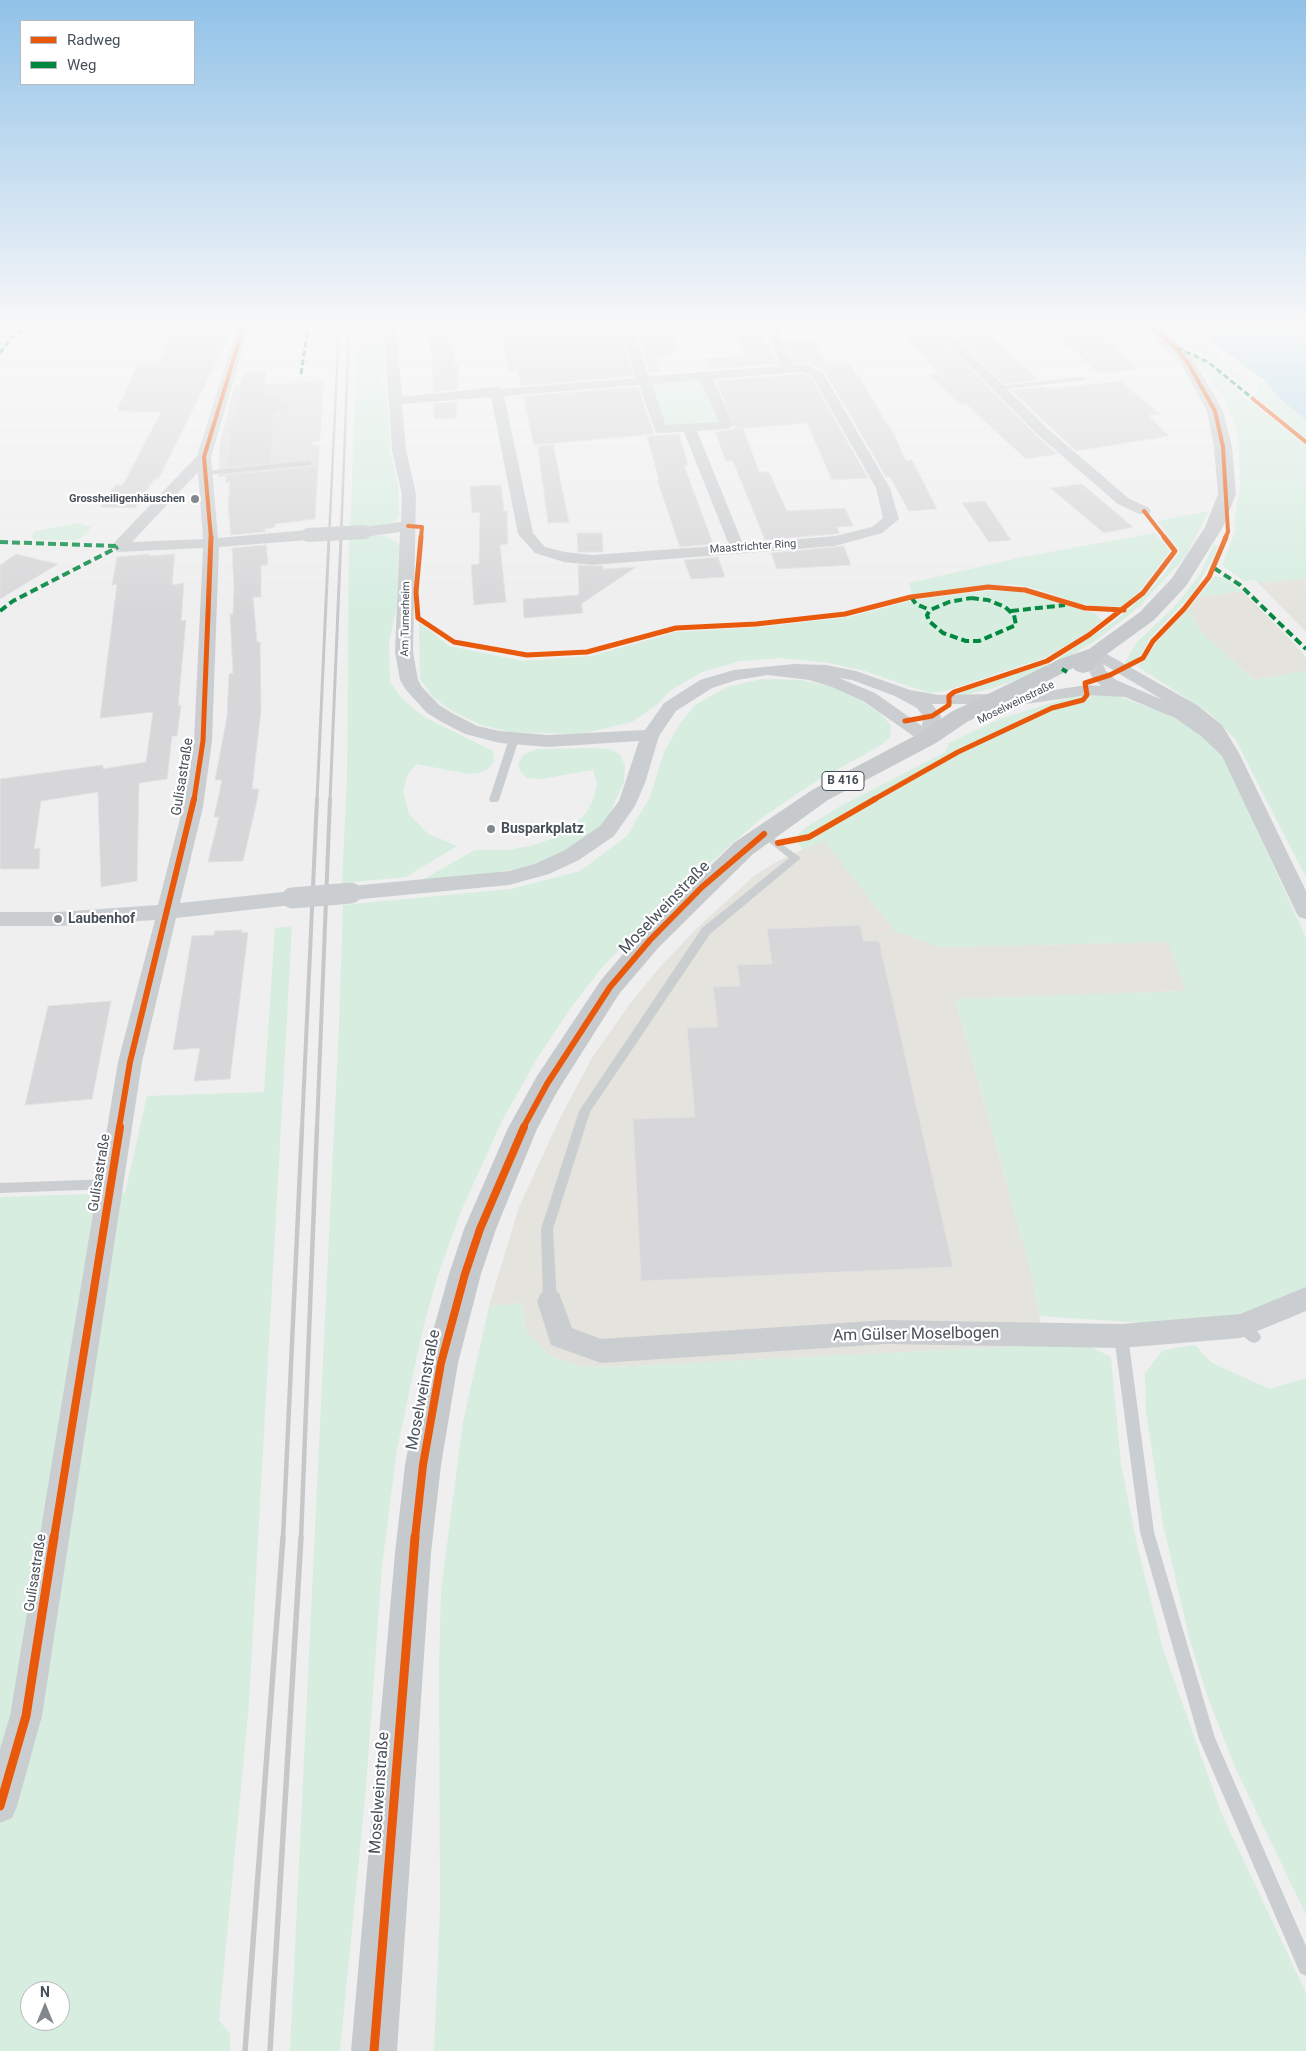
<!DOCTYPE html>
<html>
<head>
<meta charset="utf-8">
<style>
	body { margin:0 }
	#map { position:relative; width:1306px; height:2051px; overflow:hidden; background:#f0efef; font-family:Roboto,sans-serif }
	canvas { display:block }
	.legend { position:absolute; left:20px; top:20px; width:175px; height:65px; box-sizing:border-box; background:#fff; border:1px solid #b6b9bd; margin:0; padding:6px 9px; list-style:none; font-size:15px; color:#48505a }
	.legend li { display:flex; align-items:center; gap:10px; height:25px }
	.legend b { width:25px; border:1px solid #b6b9bd }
	.north { position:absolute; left:20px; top:1981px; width:50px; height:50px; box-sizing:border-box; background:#fff; border:1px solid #b6b9bd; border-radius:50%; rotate:0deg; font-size:14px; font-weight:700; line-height:20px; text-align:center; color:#48505a }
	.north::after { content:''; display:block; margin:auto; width:18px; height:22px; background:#83888e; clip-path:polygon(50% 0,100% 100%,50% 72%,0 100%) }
</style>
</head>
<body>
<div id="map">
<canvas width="1306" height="2051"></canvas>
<ul class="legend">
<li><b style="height:6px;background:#e8590c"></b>Radweg</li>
<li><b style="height:6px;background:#00873e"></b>Weg</li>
</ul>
<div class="north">N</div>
</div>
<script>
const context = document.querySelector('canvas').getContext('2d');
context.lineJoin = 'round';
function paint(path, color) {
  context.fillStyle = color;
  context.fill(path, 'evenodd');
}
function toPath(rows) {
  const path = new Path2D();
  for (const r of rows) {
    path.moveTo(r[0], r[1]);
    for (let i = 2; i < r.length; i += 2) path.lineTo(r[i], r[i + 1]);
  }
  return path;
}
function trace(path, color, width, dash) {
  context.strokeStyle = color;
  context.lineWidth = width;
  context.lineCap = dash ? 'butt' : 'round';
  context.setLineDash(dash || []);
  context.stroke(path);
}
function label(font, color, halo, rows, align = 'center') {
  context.font = font + ' Roboto,sans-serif';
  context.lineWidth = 4.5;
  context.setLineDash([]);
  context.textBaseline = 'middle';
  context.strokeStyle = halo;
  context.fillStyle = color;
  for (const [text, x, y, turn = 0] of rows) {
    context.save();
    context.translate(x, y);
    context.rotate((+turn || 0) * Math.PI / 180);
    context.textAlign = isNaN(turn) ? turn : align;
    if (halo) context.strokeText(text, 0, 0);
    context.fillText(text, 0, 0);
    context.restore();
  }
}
paint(toPath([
	[1304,579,1306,581,1306,632,1258,583],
	[1242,591,1294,643,1306,658,1306,671,1254,680,1202,633,1188,609,1198,597],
	[824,840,895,931,940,947,1168,942,1186,991,955,999,1032,1274,1044,1345,613,1367,579,1366,549,1355,527,1332,521,1303,489,1306,519,1207,560,1118,593,1056,629,1005,659,968,697,928,755,875,780,860]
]), '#e5e3dd');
paint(toPath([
	[324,381,320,441,313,442,313,445,320,445,318,466,218,477,220,444,234,386]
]), '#dededf');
paint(toPath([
	[358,328,383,328,386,376,381,377,381,384,387,384,390,452,398,485,399,517,390,524,350,529],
	[1168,328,1181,328,1232,367,1250,382,1248,389],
	[1191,354,1219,372,1237,391,1306,445,1306,581,1304,579,1258,583,1254,580,1244,581,1222,565,1236,529,1234,521,1240,490,1239,444,1235,426,1223,397],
	[704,379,724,422,667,426,650,383],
	[1257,381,1265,381,1280,399,1306,420,1306,439,1258,399,1255,396,1259,385],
	[1209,511,1185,557,1140,606,1098,639,1062,661,1053,662,1111,624,1145,595,1164,574,1180,551,1157,521],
	[78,523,91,527,87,534,77,540,34,540,32,536,35,531],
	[1155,533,1170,551,1140,591,1122,607,1095,606,1078,603,1037,589,1012,584,912,594,909,583,1022,557],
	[384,535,399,544,397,605,389,643,390,682,403,700,424,717,493,751,494,761,488,769,479,773,469,774,416,764,407,776,403,791,409,814,427,833,457,846,406,877,342,883,347,778,349,537],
	[1214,544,1218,546,1215,555,1193,593,1150,638,1141,655,1127,665,1125,662,1137,642,1174,607,1199,576],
	[1215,576,1225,578,1242,591,1198,597],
	[992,590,1014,591,1041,596,1084,611,1094,612,1102,620,1087,633,1047,657,945,691,929,693,865,671,829,663,782,658,740,661,702,672,671,690,657,705,632,722,580,734,511,732,481,725,452,711,433,697,420,679,419,622,449,646,523,661,591,656,676,632,762,627,849,617,914,600],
	[1188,609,1202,633,1254,680,1306,671,1306,877,1235,739,1211,714,1137,666,1146,659,1158,640],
	[1043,665,1048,665,1031,675,990,689,965,695,953,695],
	[762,679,801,680,833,687,860,700,879,713,891,725,890,737,880,746,816,781,763,817,658,908,600,970,572,1006,536,1060,502,1121,462,1209,438,1275,423,1328,397,1449,382,1567,366,1788,340,2051,290,2051,339,1026,343,905,511,889,580,871,627,836,650,797,664,752,681,722,695,705,727,687],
	[1095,693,1117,696,1162,712,1189,726,1212,745,1226,761,1306,938,1306,1289,1252,1312,1159,1324,1039,1316,1032,1274,955,999,1186,991,1168,942,940,947,895,931,824,841,803,850,798,844,796,837,806,827,839,807,945,752,949,743,1000,719,1076,695],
	[595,748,609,749,620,754,625,766,624,782,606,821,584,840,557,856,527,867,487,874,422,880,475,850,506,850,531,846,554,838,572,827,586,813,594,798,597,783,593,770,541,779,527,778,520,771,518,764,523,755,537,749],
	[292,926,249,1704,219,2020,230,2034,230,2051,0,2051,0,1197,125,1193,147,1096,264,1092,275,928],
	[30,1991,60,1991,60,2021,30,2021],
	[521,1303,527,1332,549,1355,579,1366,613,1367,1044,1345,1087,1345,1111,1357,1121,1464,1137,1545,1163,1649,1221,1812,1306,1993,1306,2051,434,2051,440,1909,439,1666,441,1590,463,1422,489,1306],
	[1195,1345,1212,1363,1270,1389,1306,1378,1306,1915,1234,1765,1207,1695,1190,1641,1163,1524,1146,1412,1145,1373,1163,1350]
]), '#d6ede0');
paint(toPath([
	[1195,328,1306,328,1306,420,1280,399,1265,381]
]), '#aed7e7');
const building = toPath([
	[175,328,233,328,159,478,155,478,135,508,100,507,115,485,123,485,161,412,117,411,137,364,158,364,175,328],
	[429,328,447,328,450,347,453,347,455,366,459,365,457,389,434,392,429,328],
	[565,328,565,330,613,328,615,334,620,333,634,376,521,386,517,371,509,371,501,333,565,328],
	[732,328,757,328,766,343,769,343,778,364,710,369,705,359,746,356,732,328],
	[897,328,930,328,1037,436,1057,454,1026,459,965,403,959,404,929,374,939,373,897,328],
	[948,328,982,328,1038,380,1004,384,948,328],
	[1050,328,1091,328,1137,369,1098,373,1050,328],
	[670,330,678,351,655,359,659,372,650,372,636,332,670,330],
	[812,340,825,363,850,362,856,376,859,376,888,426,890,426,906,461,912,460,937,509,909,511,890,477,886,477,825,372,810,363,795,363,785,342,812,340],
	[266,371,263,391,293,405,274,414,271,463,227,467,230,429,244,372,266,371],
	[803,374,811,377,868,478,832,480,807,423,736,429,716,381,803,374],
	[1121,381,1160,414,1148,415,1169,436,1076,451,1011,390,1044,387,1047,389,1121,381],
	[638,387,654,434,534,445,523,396,638,387],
	[457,402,456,418,434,419,434,403,457,402],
	[743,428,759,472,769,472,787,511,845,508,853,526,837,527,839,533,835,534,765,540,733,461,726,461,715,432,743,428],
	[679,434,688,465,684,465,713,544,680,547,657,480,659,480,647,436,679,434],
	[553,444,569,522,548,523,538,447,553,444],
	[318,466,315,519,275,524,275,527,265,529,265,532,231,535,228,506,230,480,226,484,226,475,318,466],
	[1082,484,1133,527,1104,533,1050,488,1082,484],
	[501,485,504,511,507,511,508,544,500,545,506,602,474,605,471,565,479,564,480,512,472,513,470,486,501,485],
	[985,501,1011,540,989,542,962,503,985,501],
	[577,533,602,533,603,552,578,552,577,533],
	[266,545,268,565,261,565,261,597,253,597,257,642,260,642,261,710,252,789,259,789,256,805,243,861,208,862,219,817,214,817,222,780,215,780,227,717,229,674,233,673,230,614,233,614,234,589,232,548,266,545],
	[844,546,851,565,777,569,771,553,844,546],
	[16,554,58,564,0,599,0,565,16,554],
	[149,554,149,556,175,554,172,585,184,583,181,621,186,620,178,706,181,705,177,736,172,736,167,779,139,783,137,881,101,887,98,792,41,801,34,849,40,848,39,869,0,869,0,779,103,765,103,769,146,762,153,712,100,718,117,584,112,585,117,557,149,554],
	[718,557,725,577,691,579,684,560,718,557],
	[578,565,603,566,603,569,636,567,581,604,583,613,524,618,523,599,579,595,578,565],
	[860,925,863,941,879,941,953,1267,641,1281,633,1119,695,1117,687,1028,718,1027,713,987,740,986,737,965,772,964,767,929,860,925],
	[242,930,242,933,248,932,230,1079,194,1081,200,1048,173,1050,192,936,214,935,215,931,242,930],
	[111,1001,92,1099,25,1105,48,1006,111,1001]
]);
paint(building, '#d7d7d9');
trace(building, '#e1e1e2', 1);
paint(toPath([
	[1026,328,1033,328,1037,332,1032,333,1026,328],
	[1082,377,1085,379,1084,380,999,390,996,388,999,386,1082,377],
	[308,461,311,461,311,465,206,475,202,473,206,471,308,461],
	[514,736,519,739,499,800,497,802,491,802,489,800,509,739,514,736],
	[764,831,801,858,710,934,590,1112,553,1229,557,1301,555,1305,550,1307,545,1305,543,1301,541,1229,579,1111,702,928,789,858,761,836,759,834,761,832,764,831],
	[110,1179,114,1180,116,1184,114,1188,110,1189,0,1193,0,1183,110,1179],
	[1241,1320,1259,1333,1261,1337,1259,1341,1254,1343,1249,1341,1236,1330,1234,1326,1236,1322,1241,1320],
	[1121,1330,1126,1332,1128,1336,1154,1532,1215,1738,1306,1946,1306,1976,1300,1973,1199,1739,1140,1532,1114,1336,1116,1332,1121,1330]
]), '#cbced0');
paint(toPath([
	[237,328,249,328,211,457,218,538,308,530,316,535,308,540,219,547,212,741,203,807,180,903,292,891,299,893,302,898,299,903,292,905,176,918,142,1062,42,1716,17,1806,12,1818,0,1823,0,1749,10,1716,118,1062,155,920,58,926,0,926,0,912,58,912,158,905,183,807,194,741,203,548,118,552,110,547,197,456,237,328],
	[198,472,203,539,132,542,198,472],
	[384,328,396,328,402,397,496,387,501,389,636,378,620,328,632,328,649,376,781,366,765,328,777,328,794,365,809,365,823,373,890,488,899,519,882,533,835,546,592,565,564,562,535,553,518,534,491,397,402,404,406,450,416,494,413,652,418,680,422,687,439,705,452,713,477,726,500,731,548,735,645,730,664,703,700,680,734,670,794,664,826,665,856,671,910,690,939,695,994,694,1000,695,1003,699,1000,703,994,704,932,704,941,716,940,732,934,742,928,744,922,742,863,701,832,687,809,680,768,675,737,680,712,688,676,711,659,736,645,783,635,806,614,836,579,860,549,874,509,885,351,900,344,898,341,893,344,888,351,886,509,871,535,864,565,850,600,826,619,801,639,741,548,747,500,743,465,734,440,721,427,713,406,690,400,680,395,652,400,532,364,537,356,532,364,527,401,522,402,494,392,450,384,328],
	[803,372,812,376,876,488,883,518,872,527,835,536,743,544,697,431,727,429,734,425,713,379,803,372],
	[700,380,719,422,666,425,652,384,700,380],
	[639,385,656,433,684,432,729,545,592,555,565,552,545,547,533,533,504,396,639,385],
	[839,678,852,680,895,696,917,708,923,716,922,726,875,693,839,678],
	[932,328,945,328,1048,429,1128,498,1149,508,1151,511,1149,514,1139,514,1118,504,1038,435,932,328],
	[1096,648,1197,705,1222,725,1239,753,1306,891,1306,919,1299,917,1296,912,1222,756,1201,736,1175,718,1125,697,1087,695,1026,704,1020,703,1017,699,1020,695,1026,694,1087,685,1101,686,1092,677,1085,663,1090,649,1096,648],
	[1103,664,1163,700,1116,680,1106,671,1103,664],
	[1306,1287,1306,1311,1241,1338,1121,1348,886,1344,601,1363,551,1345,537,1301,541,1293,550,1289,559,1293,572,1328,601,1339,886,1320,1121,1324,1240,1314,1306,1287]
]), '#cbced0');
paint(toPath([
	[1146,328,1162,328,1180,344,1194,360,1223,411,1232,447,1236,494,1223,527,1186,586,1154,620,1103,657,1090,671,1083,673,1076,671,1073,668,967,722,936,743,828,800,753,854,659,947,619,994,557,1092,537,1129,496,1229,481,1274,458,1363,441,1465,431,1553,397,2051,351,2051,395,1553,405,1465,424,1363,449,1274,464,1229,508,1128,537,1076,601,980,641,933,735,842,812,790,920,733,951,712,1060,659,1089,649,1140,612,1172,578,1205,527,1218,494,1214,447,1207,411,1181,364,1146,328]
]), '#c7cacd');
trace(toPath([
	[329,538,339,328],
	[341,538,349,328]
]), '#c6c7c9', 2.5);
trace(toPath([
	[317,800,329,537],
	[330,800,341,537]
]), '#c6c7c9', 3);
trace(toPath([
	[302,1128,317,799],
	[317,1128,330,799]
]), '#c6c7c9', 4);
trace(toPath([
	[283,1538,302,1127],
	[301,1538,317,1127]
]), '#c6c7c9', 4.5);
trace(toPath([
	[245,2051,283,1537],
	[270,2051,301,1537]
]), '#c6c7c9', 5.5);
trace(toPath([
	[308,535,364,532]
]), '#cbced0', 14);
trace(toPath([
	[292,898,351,893]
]), '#cbced0', 21);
trace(toPath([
	[1177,348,1208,362,1257,402],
	[0,353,11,338,30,328],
	[301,374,308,328]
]), '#00873e', 3, [6, 3]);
trace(toPath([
	[0,542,116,546],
	[1214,568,1240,585,1306,649],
	[911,597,916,604,930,610],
	[971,598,988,600,1005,607,1014,615,1016,625,979,641,966,641,943,633,929,621,927,615,930,610,949,602,971,598],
	[0,611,13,601,118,547],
	[1011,611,1065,605],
	[1062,669,1067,672]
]), '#00873e', 4, [8, 4]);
trace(toPath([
	[1153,328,1175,347,1188,363,1215,411,1223,447,1228,532,1225,538],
	[1253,399,1306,442],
	[1144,511,1165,538],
	[408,526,422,527,421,538],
	[211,538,204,457,243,328]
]), '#e8590c', 4);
trace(toPath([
	[421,537,416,592,418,618,454,642,527,655,587,652,676,628,756,624,845,614,911,597,988,587,1025,590,1085,608,1124,610],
	[905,721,932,716,949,705,949,696,954,692,1047,661,1089,635,1143,593,1175,551,1164,537],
	[194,800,203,741,211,537],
	[873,800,958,752,1052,708,1083,700,1087,695,1085,683,1110,675,1143,658,1153,641,1184,609,1209,577,1226,537]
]), '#e8590c', 5);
trace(toPath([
	[778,843,809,837,875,799],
	[119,1128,130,1062,194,799],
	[523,1128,547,1084,610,987,650,940,702,887,764,834]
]), '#e8590c', 6);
trace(toPath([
	[54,1538,120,1127],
	[415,1538,423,1465,441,1363,465,1274,480,1229,524,1127]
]), '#e8590c', 8);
trace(toPath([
	[0,1806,26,1716,54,1537],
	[374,2051,415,1537]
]), '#e8590c', 9);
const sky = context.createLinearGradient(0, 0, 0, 615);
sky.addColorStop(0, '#91c2e8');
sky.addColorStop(0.53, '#f8f8f8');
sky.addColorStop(1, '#f8f8f800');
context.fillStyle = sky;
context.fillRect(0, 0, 1306, 615);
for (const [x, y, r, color] of [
	[195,499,5,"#83888e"],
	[491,829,5,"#83888e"],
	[58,919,5,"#83888e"]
]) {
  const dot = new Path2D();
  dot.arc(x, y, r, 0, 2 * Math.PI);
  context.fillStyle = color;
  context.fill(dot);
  trace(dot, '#fff', 2);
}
label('bold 11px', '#48505a', '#fff', [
	["Grossheiligenhäuschen",185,499]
], 'right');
label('11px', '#48505a', '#fff', [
	["Maastrichter Ring",753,547,-4],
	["Am Turnerheim",406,619,-89],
	["Moselweinstraße",1016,703,-26]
]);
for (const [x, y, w] of [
	[843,781,42]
]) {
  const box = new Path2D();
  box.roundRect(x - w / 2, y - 9.5, w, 19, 4);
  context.fillStyle = '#fff';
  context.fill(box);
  trace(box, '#48505a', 1);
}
label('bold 12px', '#48505a', null, [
	["B 416",843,781]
]);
label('14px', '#48505a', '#fff', [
	["Gulisastraße",183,777,-81],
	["Gulisastraße",100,1173,-81],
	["Gulisastraße",36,1573,-81]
]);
label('bold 14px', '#48505a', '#fff', [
	["Busparkplatz",501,829],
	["Laubenhof",68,919]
], 'left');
label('16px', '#48505a', '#fff', [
	["Moselweinstraße",665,908,-46],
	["Am Gülser Moselbogen",916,1335,-1],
	["Moselweinstraße",424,1390,-79],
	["Moselweinstraße",380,1793,-86]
]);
</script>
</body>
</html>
